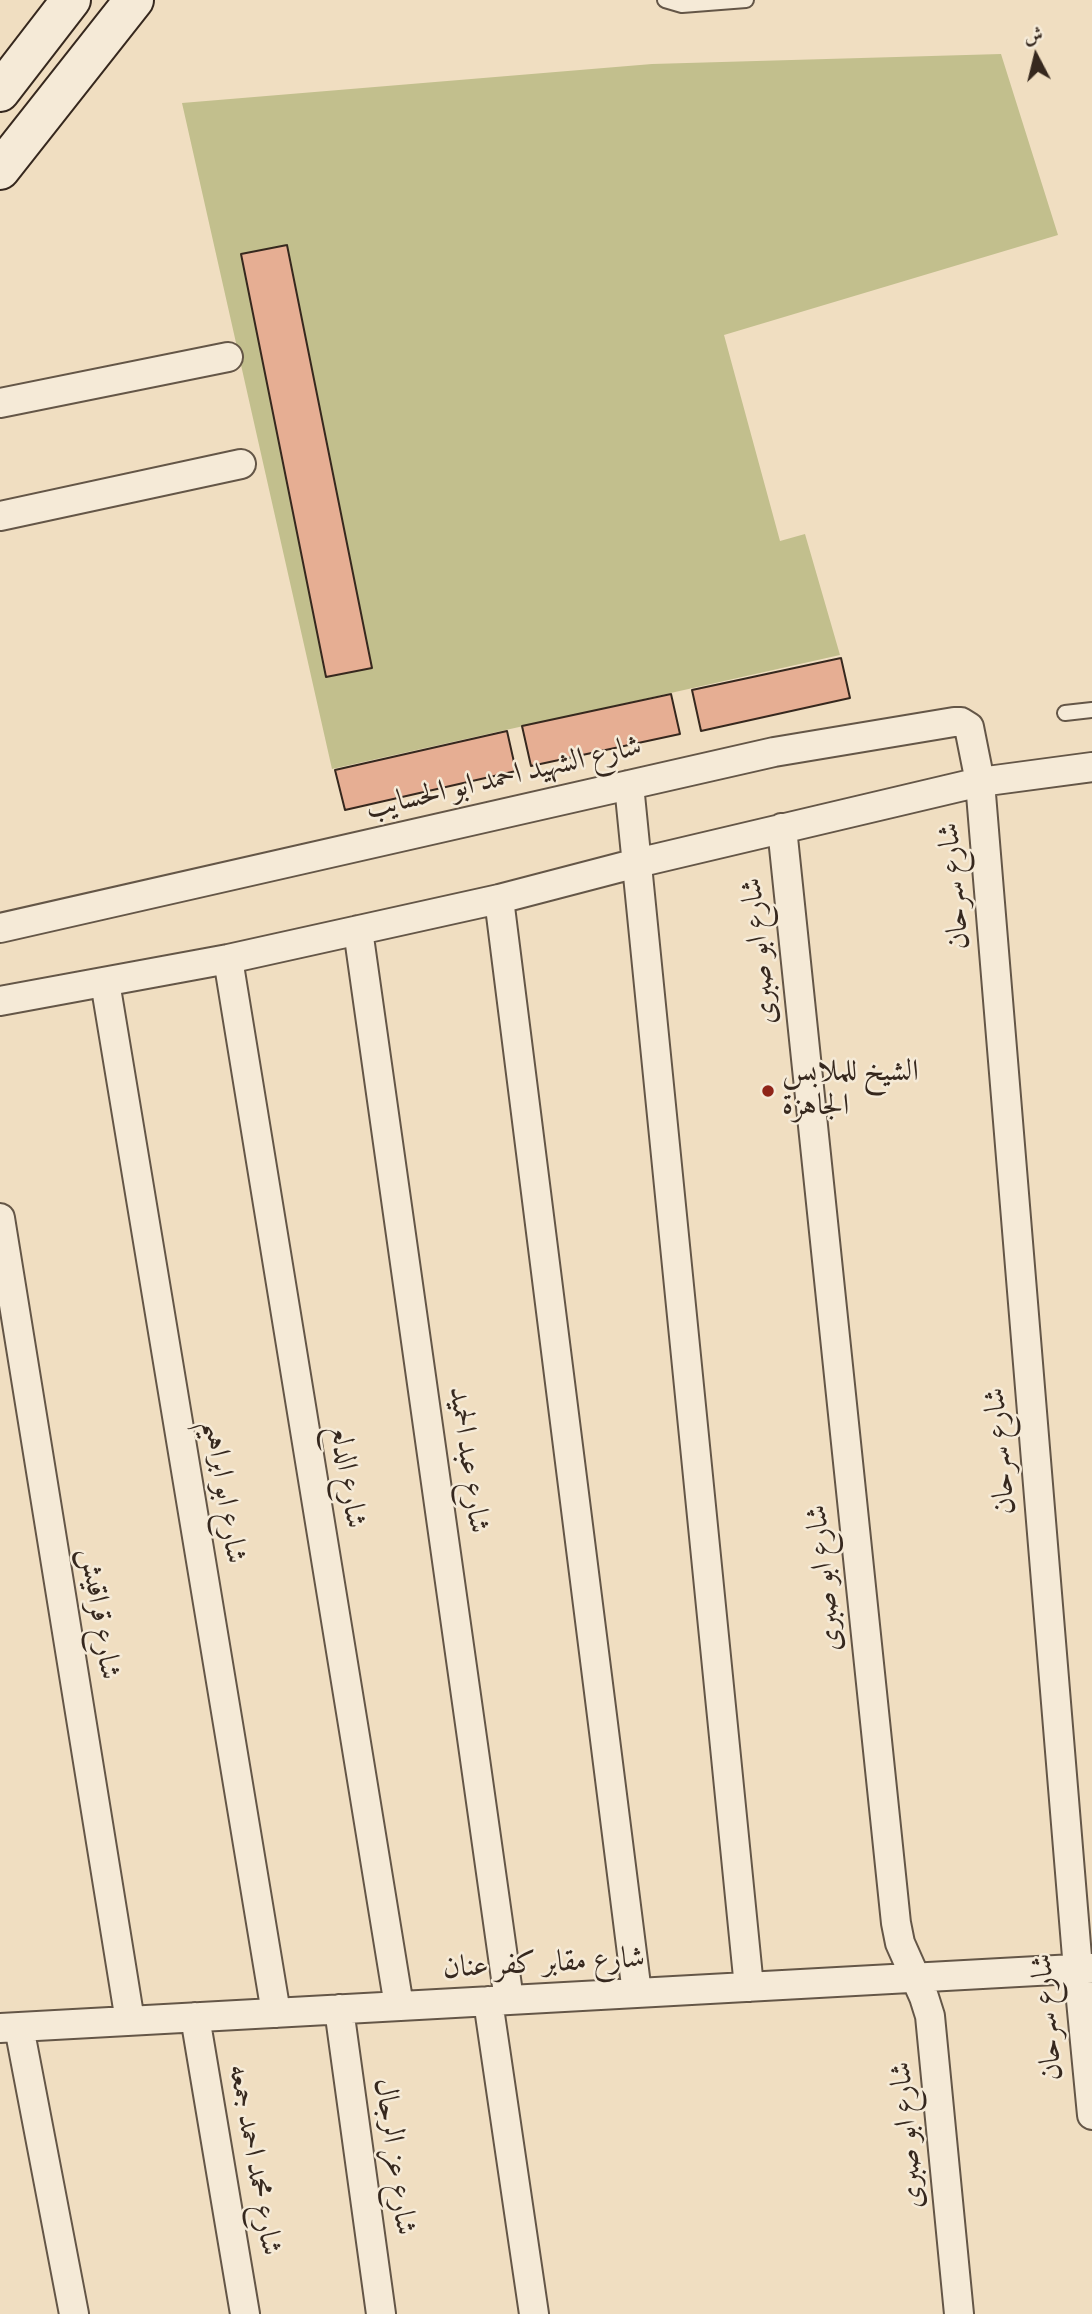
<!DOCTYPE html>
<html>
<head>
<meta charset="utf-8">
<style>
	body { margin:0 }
	#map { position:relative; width:1092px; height:2314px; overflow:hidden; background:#f0dec1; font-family:"IM FELL Double Pica",Amiri,serif }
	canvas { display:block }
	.north { position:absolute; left:1001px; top:21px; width:70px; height:70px; -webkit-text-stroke:5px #f5ead7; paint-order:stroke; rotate:353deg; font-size:19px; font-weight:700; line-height:28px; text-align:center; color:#36281e }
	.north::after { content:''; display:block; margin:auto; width:24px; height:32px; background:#36281e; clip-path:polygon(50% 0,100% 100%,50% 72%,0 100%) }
</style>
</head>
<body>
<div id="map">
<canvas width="1092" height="2314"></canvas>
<div class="north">ش</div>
</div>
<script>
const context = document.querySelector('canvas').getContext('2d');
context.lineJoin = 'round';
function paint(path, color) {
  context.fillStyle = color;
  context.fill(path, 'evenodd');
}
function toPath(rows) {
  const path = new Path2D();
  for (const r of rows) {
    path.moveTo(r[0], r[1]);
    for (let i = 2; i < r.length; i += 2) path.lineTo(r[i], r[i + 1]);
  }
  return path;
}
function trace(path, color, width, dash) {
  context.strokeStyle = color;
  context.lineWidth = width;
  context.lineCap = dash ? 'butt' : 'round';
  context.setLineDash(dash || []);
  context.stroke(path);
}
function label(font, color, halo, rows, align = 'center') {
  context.font = font + ' "IM FELL Double Pica",Amiri,serif';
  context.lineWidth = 5;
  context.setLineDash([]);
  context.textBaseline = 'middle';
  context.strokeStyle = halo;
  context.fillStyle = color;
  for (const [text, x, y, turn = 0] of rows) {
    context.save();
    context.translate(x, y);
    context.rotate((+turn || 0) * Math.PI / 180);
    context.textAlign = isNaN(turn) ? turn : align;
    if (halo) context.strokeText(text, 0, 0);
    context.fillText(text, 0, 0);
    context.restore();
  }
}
paint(toPath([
	[1001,54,1058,235,724,335,780,541,805,534,840,655,332,769,182,103,652,64]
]), '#c2bf8d');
const building = toPath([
	[287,245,372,668,326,677,241,254,287,245],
	[841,658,850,698,701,731,692,690,841,658],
	[671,694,680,734,531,766,522,726,671,694],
	[507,731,516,771,345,810,335,770,507,731]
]);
paint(building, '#e6ae93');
trace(building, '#36281e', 2);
const lane = toPath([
	[665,0,682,5,746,0],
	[1065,713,1092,710]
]);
const street = toPath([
	[0,403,228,357],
	[0,516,241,464],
	[629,785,749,1987],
	[782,828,896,1923,900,1943,924,1997,930,2016,959,2314],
	[499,899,637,1993],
	[0,928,774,752,954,722,961,722,969,727,980,782,1078,1969,1092,2115],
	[358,930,509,2000],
	[228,959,399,2006],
	[105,982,276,2013],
	[0,1001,228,959,499,899,637,863,980,782,1092,767],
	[0,1218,130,2021],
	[488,2001,534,2314],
	[339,2009,381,2314],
	[195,2017,245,2314],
	[19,2027,74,2314],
	[0,2028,1092,1968]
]);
const secondary = toPath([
	[0,92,71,0],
	[0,170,134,0]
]);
trace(lane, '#645647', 18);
trace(street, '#645647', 32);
trace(secondary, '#36281e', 42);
trace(lane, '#f5ead7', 14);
trace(street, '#f5ead7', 28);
trace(secondary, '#f5ead7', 38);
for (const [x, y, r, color] of [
	[768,1091,7,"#8f2418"]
]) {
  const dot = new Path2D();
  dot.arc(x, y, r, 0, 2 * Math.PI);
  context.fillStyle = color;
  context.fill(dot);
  trace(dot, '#f5ead7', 2.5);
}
label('30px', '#36281e', '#f5ead7', [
	["شارع الشهيد احمد ابو الحسايب",504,779,-13],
	["شارع سرحان",956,886,-95],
	["شارع ابو صبرى",761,951,-96],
	["شارع سرحان",1002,1451,-95],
	["شارع عبد الحميد",467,1460,82],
	["شارع الدلع",346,1477,81],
	["شارع ابو ابراهيم",223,1492,81],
	["شارع ابو صبرى",826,1578,-96],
	["شارع قراقيش",98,1614,81],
	["شارع مقابر كفر عنان",544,1965,-3],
	["شارع سرحان",1049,2017,-95],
	["شارع ابو صبرى",909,2135,-95],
	["شارع عز الرجال",393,2157,82],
	["شارع محمد احمد جمعه",253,2160,80]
]);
label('30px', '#36281e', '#f5ead7', [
	["الشيخ للملابس",782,1074],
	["الجاهزة",782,1108]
], 'left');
</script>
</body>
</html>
